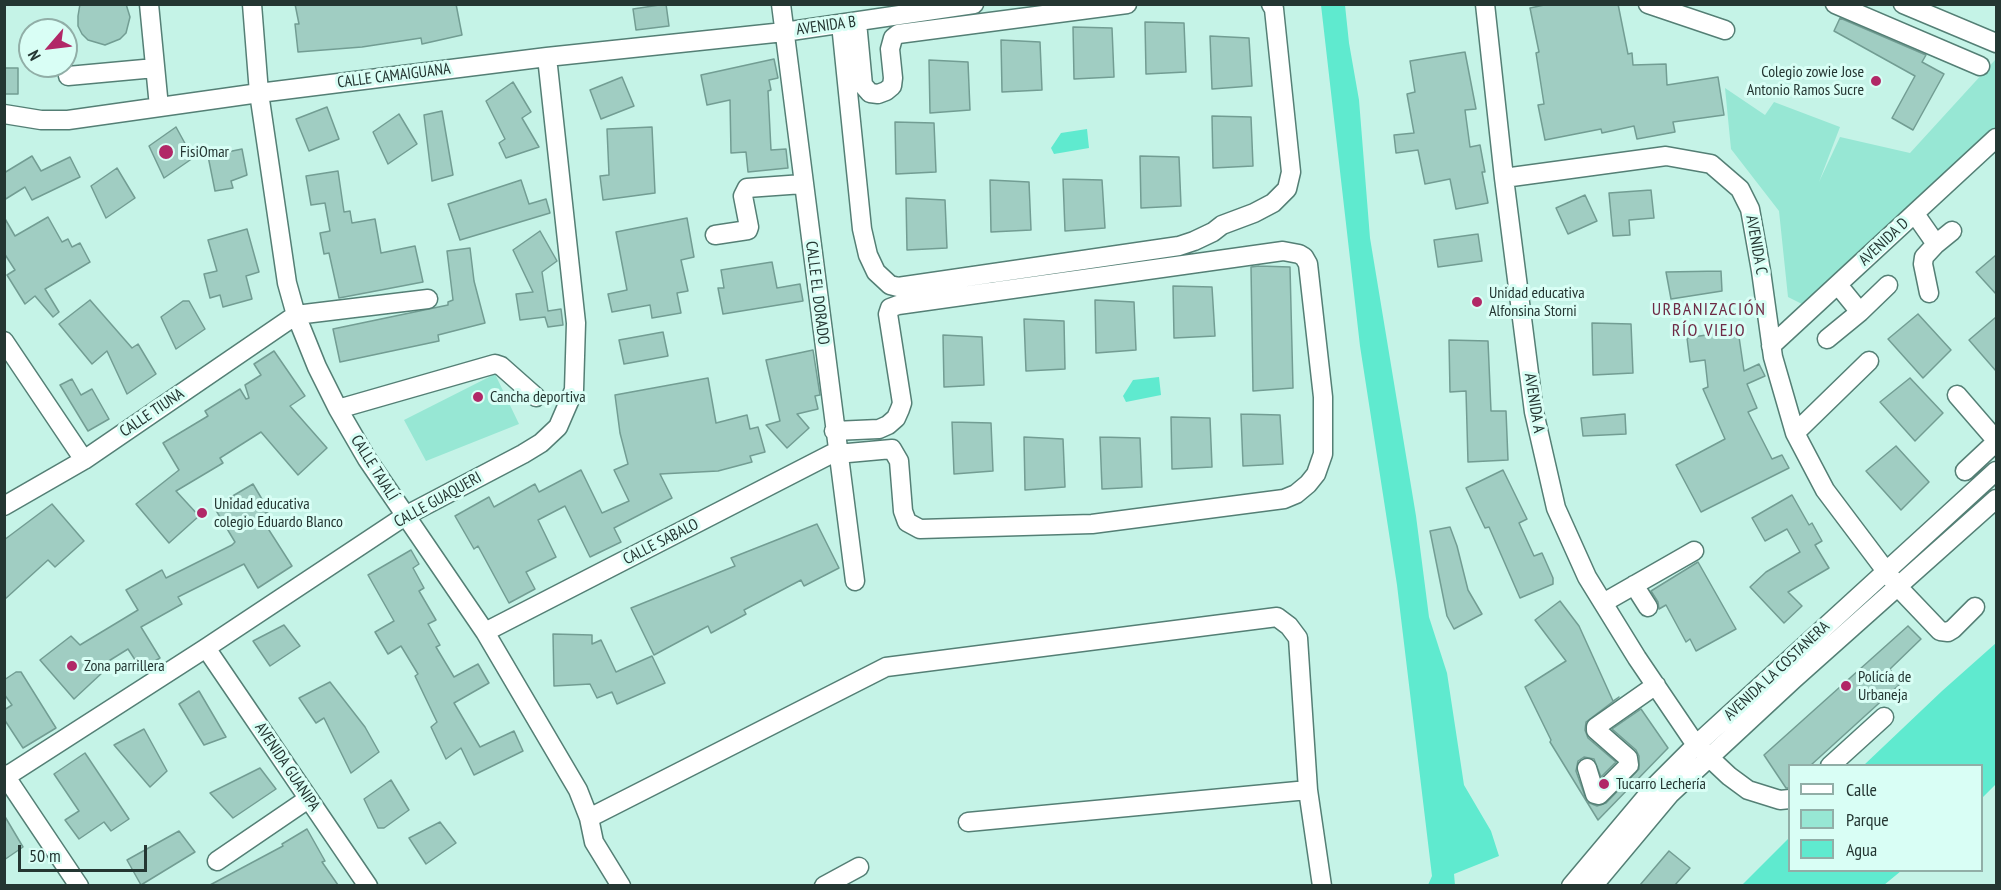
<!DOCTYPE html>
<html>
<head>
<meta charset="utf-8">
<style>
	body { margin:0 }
	#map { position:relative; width:2001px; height:890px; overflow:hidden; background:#c5f3e7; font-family:"PT Sans Narrow",sans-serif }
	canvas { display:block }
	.frame { position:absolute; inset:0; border:6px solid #243632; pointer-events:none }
	.legend { position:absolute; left:1788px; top:764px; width:195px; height:108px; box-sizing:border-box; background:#d9fef5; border:2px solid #91aea7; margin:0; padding:8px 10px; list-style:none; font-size:18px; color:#243632 }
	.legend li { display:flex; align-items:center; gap:12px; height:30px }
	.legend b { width:30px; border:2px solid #91aea7 }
	.north { position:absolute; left:18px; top:18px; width:60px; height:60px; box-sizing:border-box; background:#d9fef5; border:2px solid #91aea7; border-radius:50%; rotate:242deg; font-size:16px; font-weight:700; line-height:24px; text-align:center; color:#243632 }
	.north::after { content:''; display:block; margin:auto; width:21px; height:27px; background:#b12867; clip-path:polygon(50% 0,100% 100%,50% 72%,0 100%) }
	.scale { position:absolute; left:18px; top:845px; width:129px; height:27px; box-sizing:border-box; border:3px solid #243632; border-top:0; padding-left:8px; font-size:18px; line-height:21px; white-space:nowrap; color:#243632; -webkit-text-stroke:4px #d9fef5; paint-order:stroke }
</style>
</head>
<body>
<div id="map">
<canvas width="2001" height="890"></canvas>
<div class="frame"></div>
<ul class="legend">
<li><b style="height:8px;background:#fff"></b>Calle</li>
<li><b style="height:16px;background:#97e7d4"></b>Parque</li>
<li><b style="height:16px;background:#5feacf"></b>Agua</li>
</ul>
<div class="north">N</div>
<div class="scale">50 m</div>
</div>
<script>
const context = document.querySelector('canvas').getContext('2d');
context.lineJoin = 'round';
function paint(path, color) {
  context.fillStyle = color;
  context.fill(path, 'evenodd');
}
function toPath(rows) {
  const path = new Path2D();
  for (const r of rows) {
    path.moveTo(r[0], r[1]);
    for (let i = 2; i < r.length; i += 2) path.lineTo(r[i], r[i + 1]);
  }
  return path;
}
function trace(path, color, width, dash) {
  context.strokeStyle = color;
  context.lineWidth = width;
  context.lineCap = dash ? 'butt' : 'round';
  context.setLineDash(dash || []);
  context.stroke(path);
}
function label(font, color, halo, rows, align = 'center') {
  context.font = font + ' "PT Sans Narrow",sans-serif';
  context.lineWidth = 6;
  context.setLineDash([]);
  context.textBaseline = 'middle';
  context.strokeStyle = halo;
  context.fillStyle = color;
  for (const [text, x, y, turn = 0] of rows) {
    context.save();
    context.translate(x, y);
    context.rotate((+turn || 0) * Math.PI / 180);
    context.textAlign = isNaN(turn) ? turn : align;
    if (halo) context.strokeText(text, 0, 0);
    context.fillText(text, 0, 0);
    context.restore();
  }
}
paint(toPath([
	[1995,60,1996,60,1996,128,1802,304,1788,297,1779,211,1731,149,1725,88,1765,115,1774,102,1840,127,1819,182,1840,137,1910,153],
	[495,374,519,424,426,461,404,420]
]), '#97e7d4');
paint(toPath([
	[1321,5,1345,5,1349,43,1359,100,1370,238,1416,516,1429,617,1447,673,1464,785,1491,831,1499,856,1454,874,1455,885,1428,885,1432,876,1397,585,1360,346],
	[1087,129,1089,148,1054,154,1051,148,1061,133],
	[1159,377,1161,395,1126,402,1123,396,1133,380],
	[1996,643,1996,784,1982,798,1982,766,1864,765,1942,691],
	[1789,838,1790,870,1901,871,1884,885,1742,885]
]), '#5feacf');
const building = toPath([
	[80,4,126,4,130,17,126,33,120,39,105,45,88,40,82,34,78,26,78,16,80,4],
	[295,4,456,4,462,35,422,44,421,38,362,47,298,52,295,24,299,24,295,4],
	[666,4,669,26,636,30,633,9,666,4],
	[1549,4,1618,4,1628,54,1632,53,1633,65,1666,64,1667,85,1718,77,1724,115,1673,122,1675,132,1637,139,1634,126,1602,133,1601,129,1545,140,1538,105,1544,104,1536,53,1539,52,1530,8,1549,4],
	[1840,18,1926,55,1922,62,1944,74,1913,130,1892,118,1915,76,1834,31,1840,18],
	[1145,22,1184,23,1186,72,1146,74,1145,22],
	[1073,27,1112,28,1114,77,1074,79,1073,27],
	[1210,36,1249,38,1252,86,1212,89,1210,36],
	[1001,40,1040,42,1042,90,1002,92,1001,40],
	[1465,52,1476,109,1465,110,1470,147,1480,145,1485,172,1482,172,1488,203,1456,209,1450,179,1425,184,1418,150,1396,153,1394,135,1414,133,1407,94,1415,92,1410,61,1465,52],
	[774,59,778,78,769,80,771,90,768,91,771,150,786,149,788,168,748,172,746,152,731,153,730,100,707,105,701,75,774,59],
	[929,60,968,62,970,110,930,113,929,60],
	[4,68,18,68,18,94,4,94,4,68],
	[622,77,634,106,601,119,590,90,622,77],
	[513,82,531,112,522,118,539,147,506,158,499,143,505,139,486,101,513,82],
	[327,107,339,139,309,151,296,119,327,107],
	[442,111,453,175,432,181,424,115,442,111],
	[399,114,417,144,388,164,373,132,399,114],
	[1212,116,1251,117,1253,166,1213,168,1212,116],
	[895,122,934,123,936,172,896,174,895,122],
	[176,127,193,158,164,178,149,146,176,127],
	[652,127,655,193,603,200,600,176,609,175,607,129,652,127],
	[242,149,247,175,231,181,233,188,215,191,208,156,242,149],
	[32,156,41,171,70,157,80,177,32,200,25,187,4,200,4,173,32,156],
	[1140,156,1179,157,1181,206,1141,208,1140,156],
	[117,168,135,198,106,218,91,186,117,168],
	[338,171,344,212,350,211,352,223,375,219,381,253,415,246,423,282,339,298,329,253,324,254,320,233,330,231,325,203,311,205,306,176,338,171],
	[1063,179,1102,180,1105,228,1065,231,1063,179],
	[521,180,529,204,546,199,550,213,460,240,448,204,521,180],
	[990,180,1029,182,1031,230,991,232,990,180],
	[1651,190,1654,218,1629,220,1630,235,1613,236,1609,193,1651,190],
	[1585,195,1597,221,1568,234,1556,208,1585,195],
	[906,198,945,200,947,248,907,250,906,198],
	[4,217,15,236,48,217,62,242,68,239,72,247,80,243,90,262,45,289,59,312,53,317,35,296,25,304,7,275,15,270,4,253,4,217],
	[687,218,694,257,681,260,688,291,677,293,681,313,652,318,650,305,612,312,608,294,627,290,616,232,687,218],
	[247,229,259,272,246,276,252,299,223,307,220,295,210,298,204,274,217,271,208,240,247,229],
	[540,231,557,261,542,272,548,311,561,309,563,325,548,327,545,317,520,320,516,294,533,292,513,250,540,231],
	[1478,234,1482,261,1438,267,1434,240,1478,234],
	[470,248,474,281,485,323,438,335,439,341,340,362,333,329,448,305,448,302,453,300,447,251,470,248],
	[1996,255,1996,294,1976,272,1996,255],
	[772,262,777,288,800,284,803,301,723,314,718,288,724,288,721,270,772,262],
	[1259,266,1290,267,1293,388,1253,391,1251,267,1259,266],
	[1721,271,1722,291,1671,299,1666,272,1721,271],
	[1173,286,1212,287,1215,336,1174,338,1173,286],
	[90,300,132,348,138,344,156,374,127,394,107,351,92,364,59,324,90,300],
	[1095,300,1134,302,1136,350,1096,353,1095,300],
	[183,301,189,301,205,329,176,349,161,317,183,301],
	[1918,314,1951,350,1923,378,1888,339,1918,314],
	[1996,317,1996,371,1969,340,1996,317],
	[1024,319,1064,321,1065,369,1026,371,1024,319],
	[1592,323,1631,324,1633,373,1593,375,1592,323],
	[1738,330,1744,371,1759,364,1765,376,1747,384,1757,408,1748,412,1772,459,1782,455,1789,468,1701,512,1676,465,1725,439,1703,389,1708,387,1705,360,1690,362,1687,338,1738,330],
	[663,332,668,356,624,364,619,340,663,332],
	[943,335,982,337,984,385,944,387,943,335],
	[1449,340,1488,341,1491,411,1506,411,1508,460,1468,462,1466,391,1450,392,1449,340],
	[813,350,820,395,815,396,818,409,797,414,809,428,787,448,766,425,780,421,766,360,813,350],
	[274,351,305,396,290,406,327,448,298,475,261,432,220,458,223,463,176,491,199,516,169,543,136,504,179,470,163,443,208,416,205,411,240,389,246,399,249,398,245,385,261,375,254,364,274,351],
	[708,378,716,423,747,415,750,429,758,427,765,452,750,456,752,462,718,471,660,474,672,498,614,528,621,542,590,557,565,506,538,520,556,557,526,572,535,589,509,603,478,546,474,549,455,516,489,497,494,507,535,484,539,492,581,470,602,513,629,501,614,470,628,464,620,433,615,395,708,378],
	[1910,378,1943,413,1915,441,1880,402,1910,378],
	[72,379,81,395,92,389,109,419,88,431,60,385,72,379],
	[1241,414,1280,415,1283,464,1243,466,1241,414],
	[1625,414,1626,434,1583,436,1581,418,1625,414],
	[1171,417,1210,418,1212,467,1172,469,1171,417],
	[952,422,991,423,993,471,954,474,952,422],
	[1024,437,1063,439,1065,487,1025,490,1024,437],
	[1100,437,1140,438,1142,487,1102,489,1100,437],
	[1896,446,1929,482,1901,510,1866,471,1896,446],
	[1503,470,1527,519,1519,523,1534,556,1542,553,1553,578,1553,584,1520,598,1489,527,1485,528,1466,488,1503,470],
	[253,484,269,511,260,516,292,566,258,588,244,564,178,597,182,604,141,627,160,658,141,669,128,649,99,667,103,672,74,699,40,660,71,636,80,645,138,610,126,590,162,570,166,578,232,545,235,542,214,507,253,484],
	[1792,495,1809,525,1812,523,1822,541,1815,545,1829,568,1788,592,1802,606,1784,623,1750,587,1766,572,1800,552,1787,529,1765,541,1752,518,1792,495],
	[52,504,84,541,55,567,48,560,4,600,4,540,52,504],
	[817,524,839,568,804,586,801,580,744,610,746,614,711,633,708,626,654,655,631,608,735,566,731,558,817,524],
	[1450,527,1457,546,1468,590,1482,614,1454,629,1447,616,1430,531,1450,527],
	[411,550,419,564,413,568,424,588,419,591,436,620,428,624,440,645,436,647,454,677,478,664,489,683,454,703,480,747,514,731,523,751,474,775,461,748,446,759,431,727,437,722,415,676,418,674,401,646,388,654,375,632,394,621,368,575,411,550],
	[1698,562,1736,629,1696,651,1690,639,1686,642,1666,605,1659,609,1658,602,1651,591,1698,562],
	[1560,601,1579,626,1613,701,1619,697,1586,722,1585,730,1588,738,1616,762,1601,777,1594,759,1584,757,1578,761,1576,771,1587,802,1597,806,1606,803,1639,769,1639,756,1636,750,1612,729,1641,709,1668,748,1598,820,1550,742,1551,740,1525,687,1566,661,1535,620,1560,601],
	[284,625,300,646,270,666,253,641,284,625],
	[1908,626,1921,639,1890,669,1899,685,1811,765,1790,765,1790,788,1786,788,1764,755,1908,626],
	[553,634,592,635,592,644,601,640,616,672,652,656,665,683,617,704,612,692,597,698,590,684,554,686,553,634],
	[16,672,21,672,56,728,23,748,4,719,4,710,12,705,4,694,4,680,16,672],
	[330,682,365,727,379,752,351,773,324,718,316,723,299,698,330,682],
	[199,691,226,737,204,745,179,704,199,691],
	[144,729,167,771,150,787,114,745,144,729],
	[85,753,129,819,111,831,104,822,79,839,65,820,79,811,54,774,85,753],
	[260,768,276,789,233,818,210,793,260,768],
	[391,780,409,810,384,828,378,828,364,799,391,780],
	[4,815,23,847,4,860,4,815],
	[440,822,456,843,426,864,409,838,440,822],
	[307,829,325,861,322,862,338,885,210,885,283,846,282,844,307,829],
	[179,831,195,852,141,885,127,860,179,831],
	[1669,851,1690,868,1675,885,1640,885,1669,851]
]);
paint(building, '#a0cdc2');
trace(building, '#729d93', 1.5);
const minor = toPath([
	[149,4,159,107],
	[252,4,259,93,287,283,296,315,317,367,338,409,367,459,485,632,578,790,589,818,594,842,621,886],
	[781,4,855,581],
	[1485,4,1504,178,1534,412,1556,508,1587,577,1637,658,1696,745,1729,776,1748,790,1780,800,1790,799],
	[1648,4,1725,30],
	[1835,4,1980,66],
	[1903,4,1996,43],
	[857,22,863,85,870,93,878,94,886,91,892,86,893,78,890,49,893,38,898,34,1127,4],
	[841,24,862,229,868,255,876,272,890,285,898,287,1179,246,1194,241,1213,232,1222,225,1254,213,1273,203,1287,189,1291,172,1274,9,1271,4],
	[68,76,155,68],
	[4,114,41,120,68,120,259,93,547,57,784,32,974,4],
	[1504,178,1666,156,1711,164,1740,189,1750,209,1761,271,1773,357,1795,433,1825,490,1898,587,1940,631,1948,632,1953,629,1975,607],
	[1915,214,1936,244,1924,257,1923,264,1929,293],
	[715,235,748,230,749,227,743,196,747,188,803,184],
	[1936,244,1952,231],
	[1838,285,1860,312,1888,285],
	[1827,339,1860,312],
	[4,341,84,460],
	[1771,346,1996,138],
	[1957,395,1996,440],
	[338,409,495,364,501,366,536,397],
	[834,431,879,429,888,425,896,418,900,409,902,403,888,314,890,308,898,305,1283,251,1299,254,1304,257,1308,264,1323,397,1323,454,1316,474,1308,484,1296,494,1284,499,1092,524,920,529,907,522,903,511,899,461,892,449,837,454],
	[1795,433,1869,361],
	[1965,471,1996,442],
	[4,506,84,460,296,315,428,299],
	[1634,585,1648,607],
	[1603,603,1694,551],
	[485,632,837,451],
	[206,648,368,886],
	[1830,766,1884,717],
	[1587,768,1595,794,1599,795,1629,765,1628,758,1596,730,1596,727,1656,685],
	[4,774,79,886],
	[4,778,206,648,405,516,523,454,541,443,558,427,574,390,576,323,547,57],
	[589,818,886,667,1277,617,1289,626,1298,638,1308,790,1322,886],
	[968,822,1308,790],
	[217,861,308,799],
	[824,886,859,867],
	[1571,886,1656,785,1696,745,1996,471],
	[1593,886,1670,794,1794,679,1996,499]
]);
trace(minor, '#547f75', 21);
trace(minor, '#fff', 18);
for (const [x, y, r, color] of [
	[1876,81,6,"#b12867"],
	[166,152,8,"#b12867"],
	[1477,302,6,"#b12867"],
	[478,397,6,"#b12867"],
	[202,513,6,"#b12867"],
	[72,666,6,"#b12867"],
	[1846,686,6,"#b12867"],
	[1604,784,6,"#b12867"]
]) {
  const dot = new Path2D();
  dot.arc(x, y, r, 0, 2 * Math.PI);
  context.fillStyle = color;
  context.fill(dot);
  trace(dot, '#d9fef5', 2);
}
label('16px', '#243632', '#d9fef5', [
	["AVENIDA B",826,26,-8],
	["CALLE CAMAIGUANA",394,76,-7],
	["AVENIDA D",1884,242,-43],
	["AVENIDA C",1756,245,80],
	["CALLE EL DORADO",817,293,83],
	["AVENIDA A",1534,403,81],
	["CALLE TIUNA",152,413,-34],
	["CALLE TAJALÍ",374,468,58],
	["CALLE GUAQUERI",438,500,-29],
	["CALLE SABALO",661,542,-27],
	["AVENIDA LA COSTANERA",1777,671,-43],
	["AVENIDA GUANIPA",287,767,56]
]);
label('16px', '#243632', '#d9fef5', [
	["Colegio zowie Jose",1864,72,"right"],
	["Antonio Ramos Sucre",1864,90,"right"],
	["FisiOmar",180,152],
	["Unidad educativa",1489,293],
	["Alfonsina Storni",1489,311],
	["Cancha deportiva",490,397],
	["Unidad educativa",214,504],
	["colegio Eduardo Blanco",214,522],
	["Zona parrillera",84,666],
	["Policía de",1858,677],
	["Urbaneja",1858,695],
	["Tucarro Lechería",1616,784]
], 'left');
context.letterSpacing = '1.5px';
label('18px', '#6e2a45', '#d9fef5', [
	["URBANIZACIÓN",1709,310],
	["RÍO VIEJO",1709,331]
]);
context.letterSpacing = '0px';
</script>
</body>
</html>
